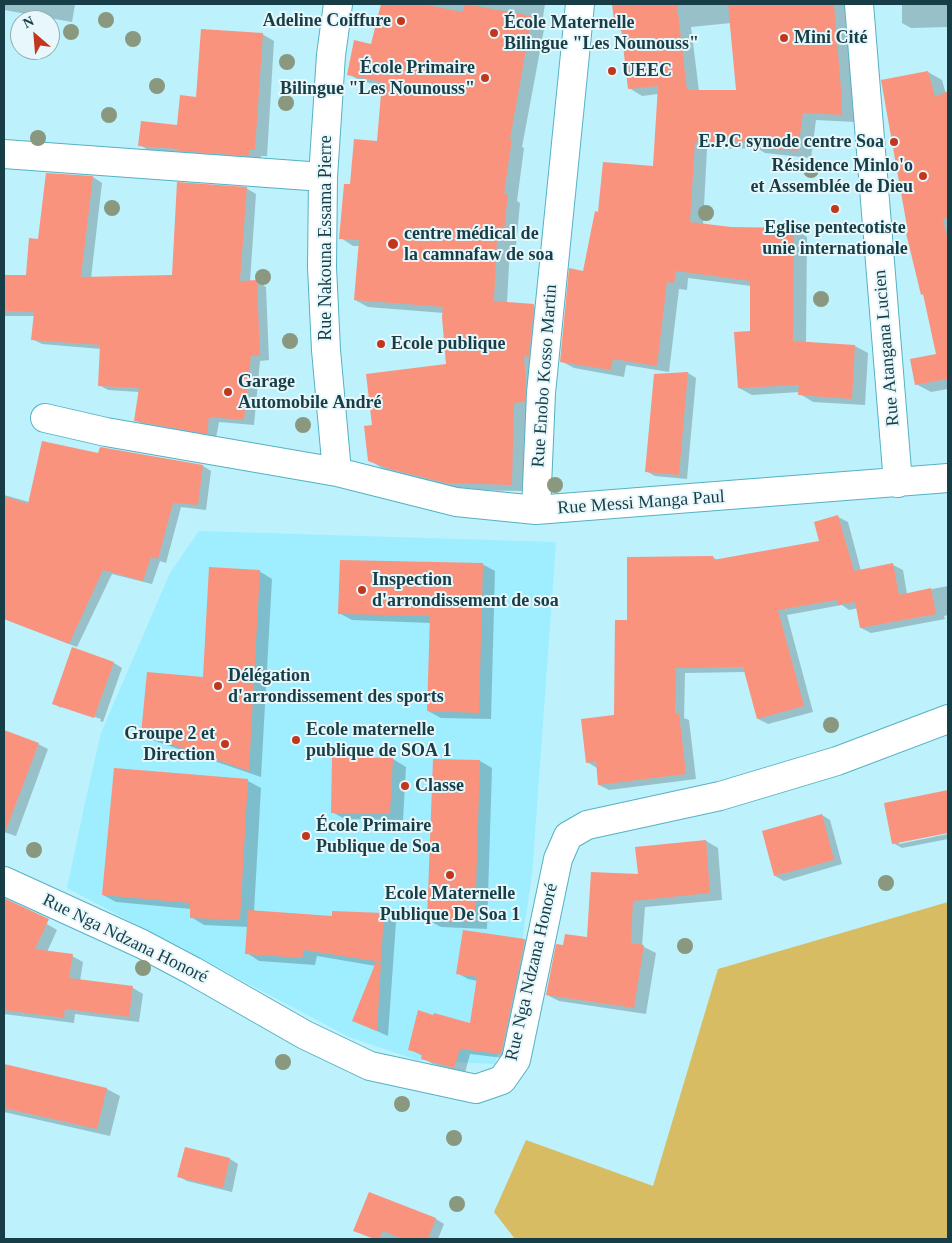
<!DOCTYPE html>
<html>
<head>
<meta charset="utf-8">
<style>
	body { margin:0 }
	#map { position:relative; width:952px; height:1243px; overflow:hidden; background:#bdf1fc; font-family:Georgia,serif }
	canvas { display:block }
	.frame { position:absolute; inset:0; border:5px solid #173e46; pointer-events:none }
	.north { position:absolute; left:10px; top:10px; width:50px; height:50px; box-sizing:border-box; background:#e7f7fb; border:1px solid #94adb3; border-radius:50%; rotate:333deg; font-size:14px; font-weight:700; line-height:20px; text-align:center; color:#173e46 }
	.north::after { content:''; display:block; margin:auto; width:18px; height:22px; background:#c1361c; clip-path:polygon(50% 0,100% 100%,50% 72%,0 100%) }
</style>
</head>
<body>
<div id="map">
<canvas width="952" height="1243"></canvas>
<div class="frame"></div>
<div class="north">N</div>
</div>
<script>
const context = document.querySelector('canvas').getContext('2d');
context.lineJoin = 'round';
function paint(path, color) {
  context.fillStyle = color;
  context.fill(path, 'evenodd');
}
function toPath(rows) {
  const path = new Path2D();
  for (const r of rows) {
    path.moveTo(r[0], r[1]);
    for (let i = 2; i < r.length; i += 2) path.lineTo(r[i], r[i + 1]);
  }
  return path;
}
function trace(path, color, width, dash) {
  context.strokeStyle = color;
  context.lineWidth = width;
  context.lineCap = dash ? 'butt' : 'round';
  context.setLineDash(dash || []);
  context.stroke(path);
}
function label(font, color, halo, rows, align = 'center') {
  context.font = font + ' Georgia,serif';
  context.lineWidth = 4;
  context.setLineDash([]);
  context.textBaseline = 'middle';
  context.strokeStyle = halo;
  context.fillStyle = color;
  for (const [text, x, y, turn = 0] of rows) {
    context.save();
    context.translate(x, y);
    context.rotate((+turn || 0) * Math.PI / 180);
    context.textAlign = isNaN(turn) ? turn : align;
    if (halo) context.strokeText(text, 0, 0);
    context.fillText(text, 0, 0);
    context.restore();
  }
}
paint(toPath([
	[199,531,556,542,532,875,516,982,495,1064,417,1060,349,1037,67,888,86,798,101,733,170,573]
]), '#9eeeff');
paint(toPath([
	[948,902,948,1239,515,1239,494,1212,526,1140,653,1186,718,969]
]), '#d7bc63');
paint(toPath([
	[4,4,75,4,72,22,4,10],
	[382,4,545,4,542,23,545,24,522,147,524,148,517,201,520,203,516,247,510,246,507,303,534,306,547,313,524,491,460,490,404,476,382,468,369,460,373,427,447,365,444,313,368,307,355,300,360,246,353,246,341,238,351,186,378,142,383,86,361,81,348,74,372,45],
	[613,4,846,4,855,97,854,122,816,120,811,158,765,153,757,148,707,149,703,225,731,229,794,229,807,237,806,343,855,346,868,353,865,405,813,402,800,394,800,392,752,395,739,388,751,332,751,286,688,278,687,290,679,289,669,372,626,365,624,377,574,368,561,361,599,214,654,168,658,94,642,96,629,88,623,32,616,28],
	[731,23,737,91,699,91,691,27],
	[902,4,948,4,948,27,911,28,902,23],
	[262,34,274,41,267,156,261,156,260,162,151,152,140,145,178,126],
	[928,72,942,80,946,94,948,93,948,389,931,392,916,384,938,355,924,295,922,294,909,233],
	[93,177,102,183,91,278,173,276,246,188,256,194,250,281,257,281,266,287,269,360,260,361,254,425,219,422,216,438,145,426,136,420,139,392,108,390,99,385,101,349,42,344,32,339,34,316,4,316,4,276,27,277,39,240],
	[688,373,696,378,687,479,655,476,646,471],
	[99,455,203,466,211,471,206,510,181,507,166,563,160,561,152,584,112,574,77,647,4,619,4,495,29,502],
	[838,517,848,522,861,571,893,565,903,570,907,594,948,586,948,615,944,616,945,619,871,633,861,628,858,608,849,610,842,605,787,615,813,712,768,724,758,719,745,672,685,673,684,718,689,720,696,779,609,790,599,785,597,768,587,762,616,716,628,621,713,557,718,561,821,542],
	[482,564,495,571,491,719,441,718,428,711,431,623,352,620,339,613],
	[259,571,272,579,261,777,155,741,142,734,204,678],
	[73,649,114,663,122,668,103,722,100,721,101,719,61,706,61,708,54,703],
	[4,731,38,744,48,749,16,836,4,832],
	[333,758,393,759,406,767,403,820,345,819,332,812],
	[480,761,492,768,487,929,441,927,428,920],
	[248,781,261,788,254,912,333,917,383,915,396,922,388,1036,354,1021,376,966,317,956,315,965,259,961,247,953,248,927,204,925,191,917,191,909,116,902,103,895],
	[948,791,948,831,899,841,899,844,948,834,948,839,902,848,893,843,886,804],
	[822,815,830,820,842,864,784,881,775,876],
	[706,841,718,848,722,900,645,907,642,946,656,953,646,1014,559,1001,547,995,564,946,588,938,639,876],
	[4,909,47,924,57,930,47,952,72,956,83,962,80,981,133,988,143,994,139,1022,75,1014,74,1023,4,1014],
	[464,931,525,940,535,946,512,1059,470,1054,465,1073,433,1064,422,1058,423,1056,409,1049,471,1025,478,981,468,979,457,973],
	[4,1065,107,1089,120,1096,110,1136,4,1112],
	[186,1148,230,1159,238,1164,232,1192,187,1181,178,1176],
	[369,1194,436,1219,444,1224,438,1239,374,1239,355,1231]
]), '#0003');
paint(toPath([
	[381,4,423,4,462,12,465,4,532,16,510,139,512,139,504,194,508,194,503,240,497,240,494,301,534,304,529,357,524,356,526,385,525,402,514,403,512,485,446,483,390,469,368,461,364,426,372,425,366,374,446,364,442,317,443,307,354,300,359,240,339,239,344,184,350,184,354,139,377,141,382,82,347,75,354,40,371,44],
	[612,4,677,4,687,90,736,90,728,4,834,4,841,89,842,88,842,115,803,113,798,151,751,146,751,141,695,142,690,222,731,227,794,228,793,341,855,345,852,399,798,395,799,385,738,388,734,332,750,331,750,281,676,271,674,283,667,282,657,366,613,359,611,370,560,362,569,268,583,271,595,211,598,212,603,162,653,166,658,86,628,89,621,28,615,29],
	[201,29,263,33,255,150,249,150,249,156,178,151,179,149,138,146,141,121,177,125,180,95,196,97],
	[928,71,935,97,948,91,948,218,943,219,948,241,948,379,915,385,910,359,936,354,923,294,921,295,906,233,908,232,881,80],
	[46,173,93,176,81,277,172,275,177,182,247,187,240,281,257,280,260,356,251,356,244,420,209,417,207,434,134,421,139,388,98,386,100,345,31,340,34,312,4,311,4,275,26,275,29,238,38,239],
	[688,372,679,475,645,472,654,374],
	[42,441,98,453,100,447,203,465,198,505,173,503,158,559,151,557,143,581,103,570,69,644,4,619,4,496,28,504],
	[838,515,854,571,893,563,899,595,931,588,936,614,860,628,855,602,838,605,837,600,778,610,804,706,757,719,743,667,676,668,675,714,679,713,686,774,598,785,596,761,586,763,581,719,614,715,615,620,627,620,627,557,713,556,713,560,819,541,814,522],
	[340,560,483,563,479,713,427,711,430,616,338,614],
	[209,567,260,570,249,771,141,734,147,672,203,677],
	[72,647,114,662,94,718,52,704],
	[4,730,39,743,6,830,4,829],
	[332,757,393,758,390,814,331,813],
	[433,759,480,760,475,922,427,921],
	[114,768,248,779,240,920,190,918,190,903,102,895],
	[948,790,948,833,892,844,884,803],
	[822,814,834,860,774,876,762,831],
	[706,840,710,893,633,901,631,943,644,945,634,1008,546,995,556,944,563,945,565,934,587,937,591,872,638,874,635,847],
	[4,898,49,919,35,949,73,954,69,978,133,986,129,1017,65,1009,64,1018,4,1010],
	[248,910,332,916,332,911,384,913,381,962,304,950,302,958,245,954],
	[463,930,525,939,501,1054,460,1049,454,1068,421,1059,422,1054,408,1050,418,1010,433,1015,434,1013,470,1023,477,977,456,974],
	[376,962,381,963,377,1031,352,1021],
	[4,1064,107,1088,97,1129,4,1108],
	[185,1147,230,1158,223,1188,177,1177],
	[369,1192,436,1218,428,1239,403,1239,383,1231,379,1239,375,1239,353,1231]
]), '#f9937d');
const street = toPath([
	[859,4,898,483],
	[4,154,323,177],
	[45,418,106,432,337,472,456,502,536,510,948,478],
	[337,472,326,350,322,267,323,177,331,55,338,4],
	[536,510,541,393,580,4],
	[4,881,142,944,193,971,305,1035,370,1066,476,1089,502,1080,516,1060,558,859,568,836,587,825,720,796,837,761,948,719]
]);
trace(street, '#55b1c4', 30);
trace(street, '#fff', 28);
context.fillStyle = '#89987e';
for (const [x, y] of [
	[106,20],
	[71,32],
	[133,39],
	[287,62],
	[157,86],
	[286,103],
	[109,115],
	[38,138],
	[811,170],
	[112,208],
	[706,213],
	[263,277],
	[821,299],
	[290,341],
	[303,425],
	[555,485],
	[831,725],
	[34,850],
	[886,883],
	[685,946],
	[143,968],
	[283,1062],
	[402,1104],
	[454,1138],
	[457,1204]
]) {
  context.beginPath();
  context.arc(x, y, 8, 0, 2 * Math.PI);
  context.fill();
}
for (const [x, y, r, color] of [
	[401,21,5,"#c1361c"],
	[494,33,5,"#c1361c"],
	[784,38,5,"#c1361c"],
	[612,71,5,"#c1361c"],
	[485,78,5,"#c1361c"],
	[894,142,5,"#c1361c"],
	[923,176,5,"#c1361c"],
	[835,209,5,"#c1361c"],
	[393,244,6,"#c1361c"],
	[381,344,5,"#c1361c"],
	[228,392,5,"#c1361c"],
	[362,590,5,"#c1361c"],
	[218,686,5,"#c1361c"],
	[296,740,5,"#c1361c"],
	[225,744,5,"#c1361c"],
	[405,786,5,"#c1361c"],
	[306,836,5,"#c1361c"],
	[450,875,5,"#c1361c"]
]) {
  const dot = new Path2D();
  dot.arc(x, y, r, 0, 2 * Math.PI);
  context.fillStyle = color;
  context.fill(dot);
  trace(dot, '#e7f7fb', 2);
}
label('bold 18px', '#173e46', '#e7f7fb', [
	["Adeline Coiffure",391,21,"right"],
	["École Maternelle",504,23],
	["Bilingue \"Les Nounouss\"",504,44],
	["Mini Cité",794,38],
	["École Primaire",475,68,"right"],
	["Bilingue \"Les Nounouss\"",475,89,"right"],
	["UEEC",622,71],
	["E.P.C synode centre Soa",884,142,"right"],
	["Résidence Minlo'o",913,166,"right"],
	["et Assemblée de Dieu",913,187,"right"],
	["Eglise pentecotiste",835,228,"center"],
	["unie internationale",835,249,"center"],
	["centre médical de",404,234],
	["la camnafaw de soa",404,255],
	["Ecole publique",391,344],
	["Garage",238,382],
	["Automobile André",238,403],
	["Inspection",372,580],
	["d'arrondissement de soa",372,601],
	["Délégation",228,676],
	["d'arrondissement des sports",228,697],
	["Ecole maternelle",306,730],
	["publique de SOA 1",306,751],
	["Groupe 2 et",215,734,"right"],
	["Direction",215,755,"right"],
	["Classe",415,786],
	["École Primaire",316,826],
	["Publique de Soa",316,847],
	["Ecole Maternelle",450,894,"center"],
	["Publique De Soa 1",450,915,"center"]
], 'left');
label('18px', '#173e46', '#e7f7fb', [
	["Rue Nakouna Essama Pierre",326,238,-90],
	["Rue Atangana Lucien",887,348,-95],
	["Rue Enobo Kosso Martin",545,376,-86],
	["Rue Messi Manga Paul",641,503,-4],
	["Rue Nga Ndzana Honoré",125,939,26],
	["Rue Nga Ndzana Honoré",532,972,-77]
]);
</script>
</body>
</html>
